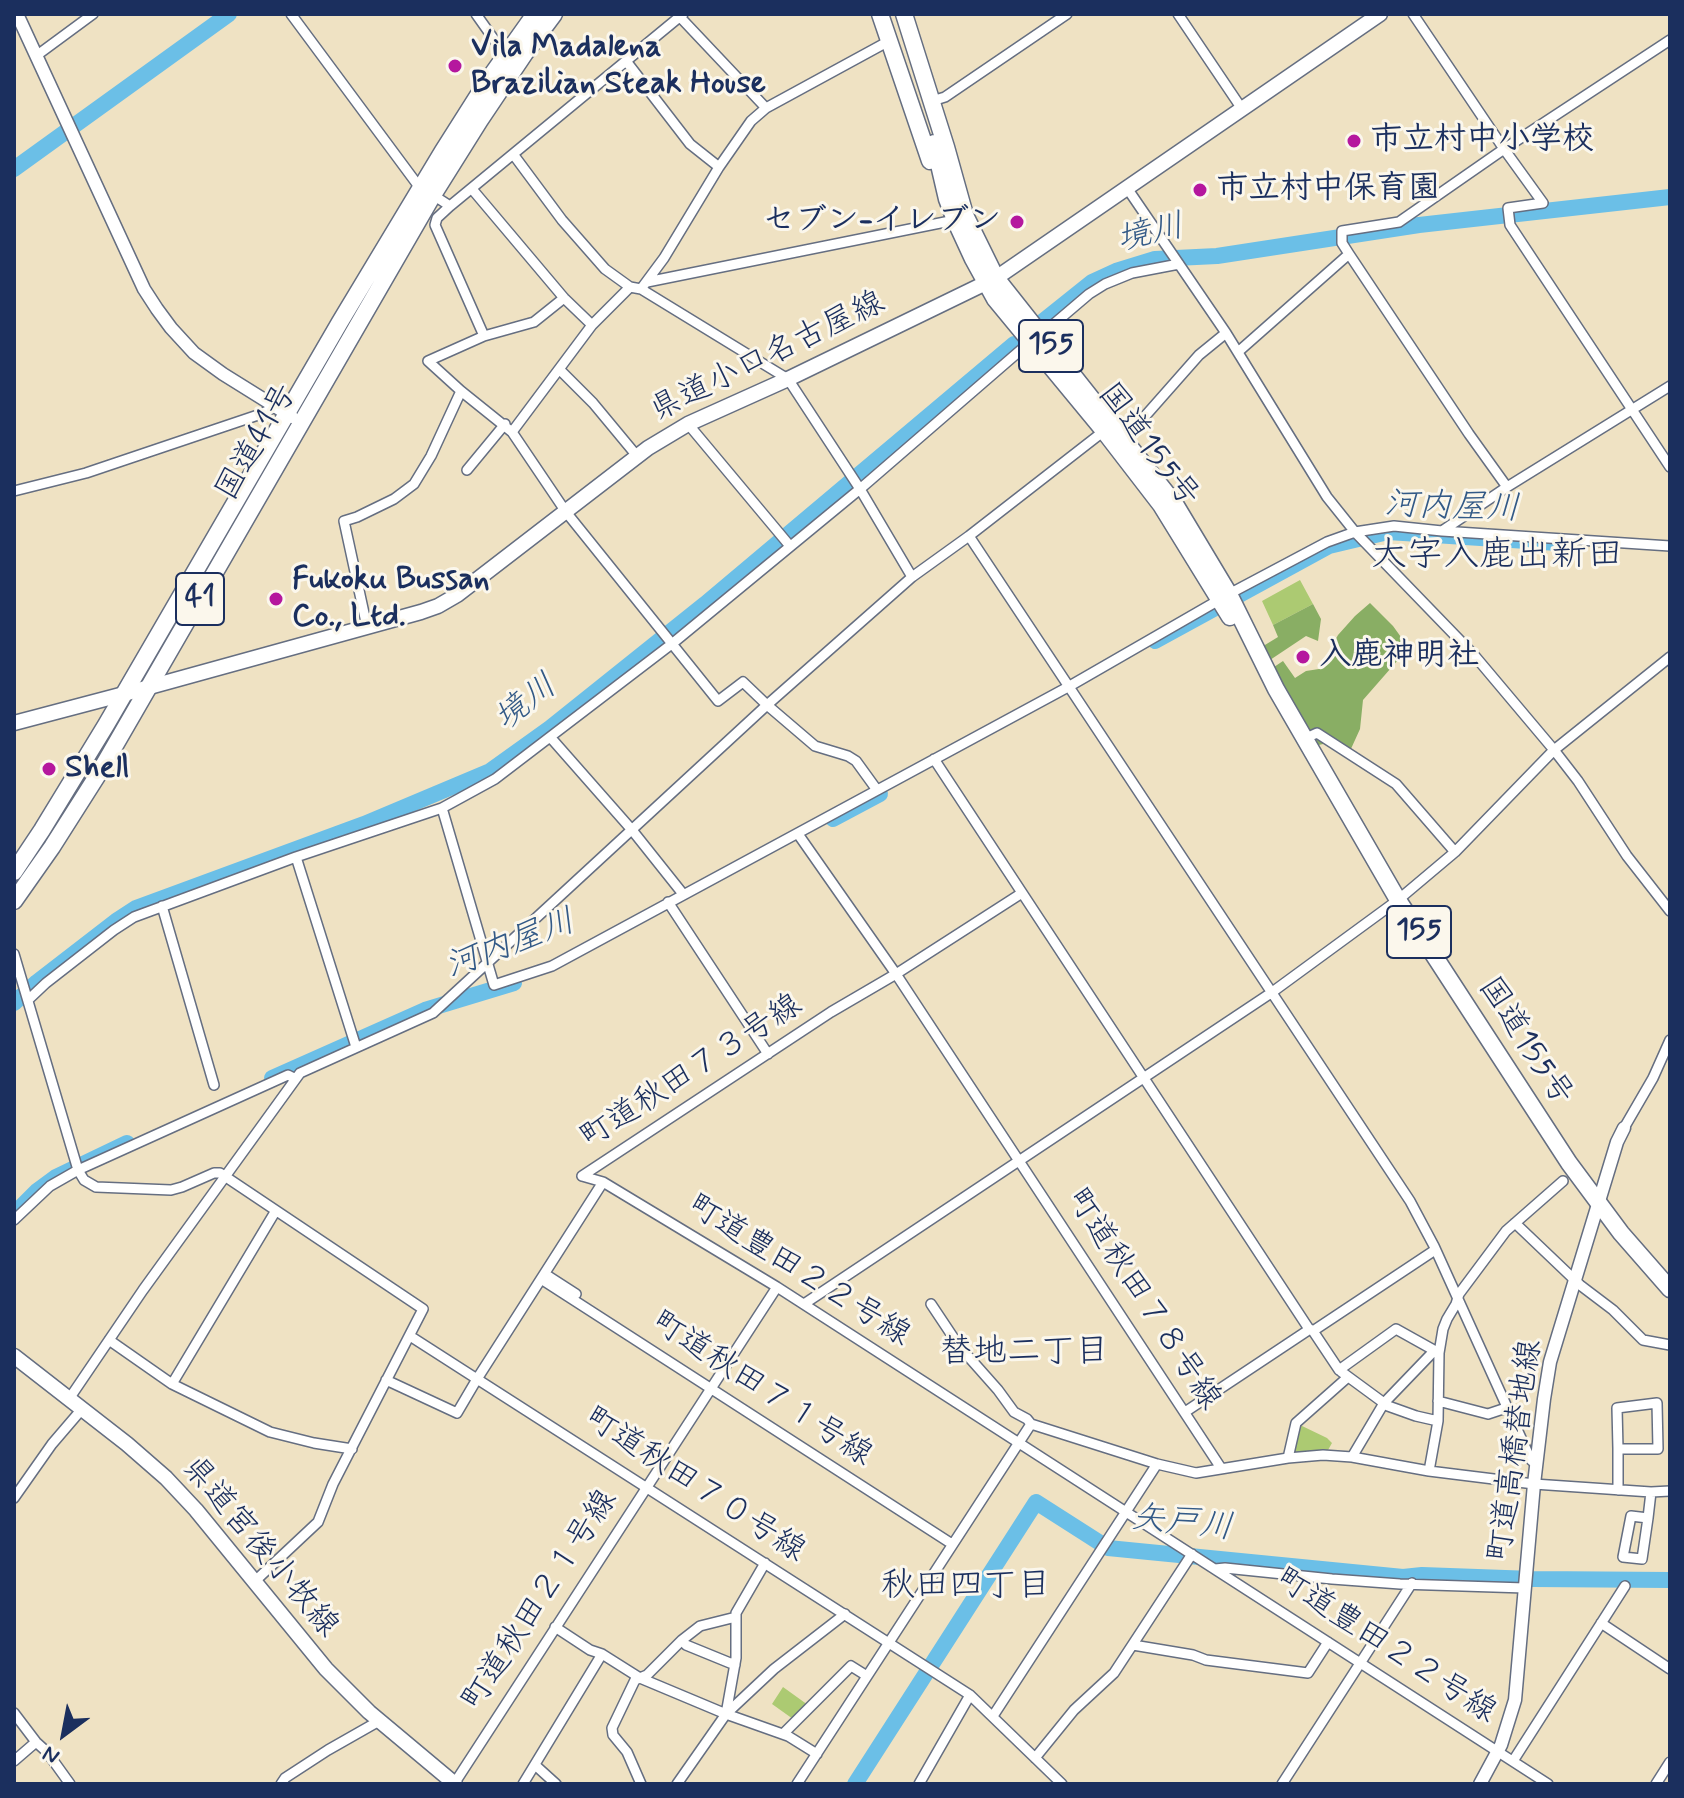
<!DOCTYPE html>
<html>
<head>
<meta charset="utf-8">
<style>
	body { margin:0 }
	#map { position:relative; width:1684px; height:1798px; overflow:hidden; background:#efe2c3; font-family:Mynerve,sans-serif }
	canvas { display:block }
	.frame { position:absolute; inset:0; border:16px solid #1b2f5e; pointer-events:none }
	.north { position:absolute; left:24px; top:1694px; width:80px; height:80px; -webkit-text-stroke:6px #fbf7ec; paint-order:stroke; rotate:212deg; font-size:22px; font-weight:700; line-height:32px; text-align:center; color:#1b2f5e }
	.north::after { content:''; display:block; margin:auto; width:28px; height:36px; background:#1b2f5e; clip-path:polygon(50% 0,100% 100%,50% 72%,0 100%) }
</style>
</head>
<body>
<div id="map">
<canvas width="1684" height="1798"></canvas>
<div class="frame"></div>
<div class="north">N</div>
</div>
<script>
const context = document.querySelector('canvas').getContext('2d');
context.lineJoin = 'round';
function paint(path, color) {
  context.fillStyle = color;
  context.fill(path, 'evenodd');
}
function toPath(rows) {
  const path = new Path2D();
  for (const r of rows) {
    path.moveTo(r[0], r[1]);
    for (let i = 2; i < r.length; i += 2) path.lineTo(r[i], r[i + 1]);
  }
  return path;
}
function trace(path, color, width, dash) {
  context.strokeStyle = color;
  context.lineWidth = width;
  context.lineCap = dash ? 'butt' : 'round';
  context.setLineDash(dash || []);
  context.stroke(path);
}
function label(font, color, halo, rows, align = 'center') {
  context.font = font + ' Mynerve,"Klee One",sans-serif';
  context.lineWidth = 6;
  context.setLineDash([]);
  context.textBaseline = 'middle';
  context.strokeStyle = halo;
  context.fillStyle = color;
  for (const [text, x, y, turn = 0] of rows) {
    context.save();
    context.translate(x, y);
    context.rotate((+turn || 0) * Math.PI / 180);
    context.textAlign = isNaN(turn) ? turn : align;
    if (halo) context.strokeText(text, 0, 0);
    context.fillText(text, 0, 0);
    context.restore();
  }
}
paint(toPath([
	[1300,580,1313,604,1273,625,1262,601],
	[1300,1425,1327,1438,1332,1443,1328,1450,1324,1450,1323,1453,1296,1455,1292,1451],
	[783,1687,808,1705,793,1719,772,1704]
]), '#acca72');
paint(toPath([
	[1370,603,1393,626,1406,644,1398,660,1363,700,1360,729,1350,751,1332,742,1314,746,1271,669,1283,661,1295,678,1306,671,1319,669,1338,635,1355,616],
	[1313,604,1321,619,1318,641,1306,636,1267,662,1260,648,1278,637,1273,625]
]), '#89ae64');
trace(toPath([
	[14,169,229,14],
	[1042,322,1092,282,1116,271,1155,259,1217,256,1419,225,1670,197],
	[1155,641,1329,546,1388,532,1573,544],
	[833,819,880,794],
	[14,1003,37,982,116,921,136,908,364,824,490,771,550,728,705,604,1014,344],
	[272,1078,425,1010,514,983],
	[14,1214,37,1191,56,1177,127,1143],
	[855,1784,1036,1502,1108,1548,1403,1577,1422,1575,1533,1579,1670,1580]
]), '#6bbfe7', 16);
const minor = toPath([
	[291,14,420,188],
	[476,14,505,55],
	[1178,14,1242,109],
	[1413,14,1504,149,1543,203,1508,208,1510,225,1670,467],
	[680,17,766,108],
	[36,56,93,14],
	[626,61,690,144,719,167],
	[932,101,945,97,1067,14],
	[513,154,562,220,605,269,630,287,641,289,788,379,860,489,912,577],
	[1127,188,1226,333,1327,497,1355,532,1474,655,1554,750,1578,781,1627,856,1670,911],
	[472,189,564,298,592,325],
	[433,195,450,206,683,14],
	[450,206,437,218,435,225,484,336],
	[647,282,955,220],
	[641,289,664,258,719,167,751,121,766,108,889,41],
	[564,298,534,322,484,336,428,361,461,391,512,432,566,512,718,701,743,682,767,705,815,746,848,756,856,761,877,790],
	[1238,352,1349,254],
	[560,370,593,403,637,456],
	[688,424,790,546],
	[512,432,592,325,630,287],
	[1124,440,1199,355,1226,333],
	[467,470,505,424],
	[1507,487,1469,434,1349,254,1342,243,1342,231,1399,222,1504,149,1670,40],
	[14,491,86,473,261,414,275,407],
	[1442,531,1670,546],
	[969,536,1410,1201,1434,1246,1531,1460,1537,1465],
	[1229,594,1327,542,1355,532,1394,526,1442,531,1507,487,1670,386],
	[367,627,344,521,357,517,394,499,414,484,431,456,461,391],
	[551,738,632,830,683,894],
	[1304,739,1317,733,1396,784,1455,852],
	[934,759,1309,1329,1313,1331,1339,1370,1388,1406,1416,1416,1438,1421],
	[442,808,494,985,552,966,1068,687,1219,600],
	[798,834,896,974,1221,1468],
	[296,857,356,1047],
	[668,902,768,1054],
	[162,906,214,1085],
	[14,954,78,1170,84,1180,96,1187,171,1190,182,1187,214,1173,220,1173,423,1309,333,1484,318,1522,254,1582],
	[28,1000,46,983,114,930,134,917,296,857,442,808,495,779,673,643,860,489,1030,342,1042,334,1089,294,1105,284,1132,273,1179,264],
	[1624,1128,1653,1078,1670,1040],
	[582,1176,603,1182,777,1287,1548,1784],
	[582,1176,831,1012,896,974,1022,893],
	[603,1182,477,1379,970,1695,1062,1784],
	[14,1220,50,1186,78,1170,288,1075,294,1078],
	[1515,1223,1580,1285,1613,1310,1643,1340,1670,1345],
	[545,1274,576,1294],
	[541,1279,952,1544],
	[804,1304,1271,993,1398,900,1455,852,1554,750,1670,657],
	[931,1304,959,1346,998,1390,1014,1412,1027,1419,1031,1424],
	[1313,1331,1435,1250],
	[109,1340,172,1384,270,1432,314,1443,352,1449],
	[1339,1370,1396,1329,1439,1353],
	[386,1380,457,1413,477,1379,410,1336],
	[172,1384,275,1212],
	[69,1399,143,1290,300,1073,433,1013,767,705,912,577,969,536,1104,431],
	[1438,1401,1488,1414,1506,1408],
	[1185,1412,1310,1329],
	[1618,1449,1658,1449,1657,1403,1617,1408,1618,1449,1618,1490],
	[1352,1457,1384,1403,1434,1351],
	[1288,1458,1296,1423,1348,1377],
	[1429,1471,1438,1421,1439,1353,1443,1329,1447,1319,1456,1304,1459,1294,1506,1231,1563,1181],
	[14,1498,52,1444,82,1409],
	[1648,1518,1631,1516,1623,1557,1642,1559,1648,1518,1651,1492],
	[1215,1569,1225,1568,1332,1579,1400,1584,1525,1588],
	[1601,1623,1670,1669],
	[555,1627,590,1650,602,1654,640,1678,726,1714,788,1736,817,1754],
	[682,1640,686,1645,735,1665],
	[1133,1645,1193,1655,1206,1660,1308,1673,1328,1642],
	[14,1713,36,1742,47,1752,70,1784],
	[726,1714,774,1669,845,1614],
	[993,1716,1157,1464],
	[783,1734,851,1666,867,1676],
	[1035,1758,1074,1710,1114,1673,1192,1554],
	[14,1761,36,1742],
	[1513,1761,1625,1586],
	[535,1765,556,1784],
	[281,1784,285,1778,328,1750,379,1721],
	[454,1784,777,1287],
	[523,1784,602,1654],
	[641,1784,627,1752,613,1735,612,1728,635,1680,647,1675,682,1640,700,1626,736,1617,736,1613,765,1563],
	[677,1784,726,1714,736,1658,736,1617],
	[797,1784,1031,1424,1157,1464,1196,1473,1288,1458,1323,1455,1352,1457,1429,1471,1534,1484,1651,1492,1670,1491],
	[919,1784,970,1695],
	[1282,1784,1412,1583],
	[1656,1784,1670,1762]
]);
const tertiary = toPath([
	[17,14,144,289,157,309,171,328,194,353,223,374,292,417],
	[1480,1784,1501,1745,1515,1700,1534,1484,1544,1399,1550,1362,1617,1142,1624,1128]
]);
const secondary = toPath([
	[14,723,124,694,421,612,438,606,457,595,648,448,688,424,788,379,996,278,1380,14],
	[14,1356,127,1444,166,1478,196,1510,326,1669,369,1712,455,1784]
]);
const trunk = toPath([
	[880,14,930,161],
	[904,14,946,147,965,215,996,278,1175,504,1229,594,1276,689,1398,900,1569,1163,1621,1233,1670,1289],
	[934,143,947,199,955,220,973,259,995,299,1104,431,1161,505,1230,617],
	[14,872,42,830,106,725,340,322,443,151,486,83,535,14],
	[14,901,52,847,99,773,433,195,480,120,525,53,554,14]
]);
trace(minor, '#656e81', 12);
trace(tertiary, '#656e81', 15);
trace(secondary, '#656e81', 17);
trace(trunk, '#656e81', 19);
trace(minor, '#fff', 9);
trace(tertiary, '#fff', 12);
trace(secondary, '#fff', 14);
trace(trunk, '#fff', 16);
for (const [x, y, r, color] of [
	[455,66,8,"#b5179e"],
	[1354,141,8,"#b5179e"],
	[1200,190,8,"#b5179e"],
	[1017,222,8,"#b5179e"],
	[276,599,8,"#b5179e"],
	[1303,657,8,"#b5179e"],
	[49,769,8,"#b5179e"]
]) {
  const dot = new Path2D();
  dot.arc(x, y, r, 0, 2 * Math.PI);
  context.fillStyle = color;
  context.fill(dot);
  trace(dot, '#fbf7ec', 3);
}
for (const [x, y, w] of [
	[1051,346,64],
	[200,599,48],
	[1419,932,64]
]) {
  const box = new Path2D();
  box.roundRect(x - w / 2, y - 26, w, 52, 6);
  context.fillStyle = '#fbf7ec';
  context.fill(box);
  trace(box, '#1b2f5e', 2);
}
label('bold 30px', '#1b2f5e', null, [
	["155",1051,346],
	["41",200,599],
	["155",1419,932]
]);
label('bold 32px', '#1b2f5e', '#fbf7ec', [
	["Vila Madalena",471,48],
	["Brazilian Steak House",471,85],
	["市立村中小学校",1370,141],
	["市立村中保育園",1216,190],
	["セブン-イレブン",1001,222,"right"],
	["Fukoku Bussan",292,581],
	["Co., Ltd.",292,618],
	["入鹿神明社",1319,657],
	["Shell",65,769]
], 'left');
label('32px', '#1b2f5e', '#fbf7ec', [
	["県道小口名古屋線",768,358,-26],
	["国道41号",258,443,-60],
	["国道155号",1147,446,53],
	["国道155号",1524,1042,57],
	["町道秋田７３号線",692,1073,-33],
	["町道豊田２２号線",798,1272,32],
	["町道秋田７８号線",1142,1300,57],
	["町道秋田７１号線",761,1390,33],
	["町道高橋替地線",1517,1451,-82],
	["町道秋田７０号線",694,1486,33],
	["県道宮後小牧線",259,1548,50],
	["町道秋田２１号線",541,1601,-57],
	["町道豊田２２号線",1385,1647,33]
]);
label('italic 34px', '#335a87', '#fbf7ec', [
	["境川",1151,235,-13],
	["河内屋川",1452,509,2],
	["境川",527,704,-38],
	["河内屋川",511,946,-21],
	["矢戸川",1182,1525,6]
]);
label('34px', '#1b2f5e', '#fbf7ec', [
	["替地二丁目",1024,1354],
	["秋田四丁目",966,1588]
]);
label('36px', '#1b2f5e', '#fbf7ec', [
	["大字入鹿出新田",1497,557]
]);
</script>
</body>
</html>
